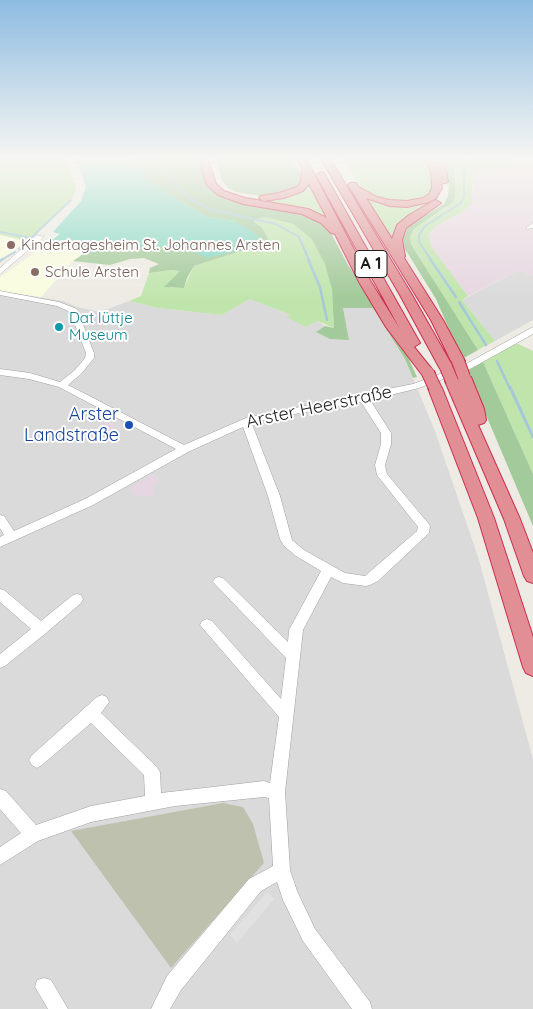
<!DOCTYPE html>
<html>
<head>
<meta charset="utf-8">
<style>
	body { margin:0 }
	canvas { display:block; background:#edebe3 }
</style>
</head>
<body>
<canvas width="533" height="1009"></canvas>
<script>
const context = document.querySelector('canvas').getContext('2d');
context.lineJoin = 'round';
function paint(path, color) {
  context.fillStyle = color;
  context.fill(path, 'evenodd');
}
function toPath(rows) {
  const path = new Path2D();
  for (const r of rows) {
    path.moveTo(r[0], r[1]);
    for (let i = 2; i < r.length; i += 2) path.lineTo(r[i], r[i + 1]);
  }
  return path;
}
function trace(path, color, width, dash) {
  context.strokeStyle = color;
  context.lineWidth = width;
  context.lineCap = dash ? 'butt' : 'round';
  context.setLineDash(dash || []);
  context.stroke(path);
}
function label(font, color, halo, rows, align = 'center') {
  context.font = font + ' Quicksand,sans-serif';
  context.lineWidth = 4;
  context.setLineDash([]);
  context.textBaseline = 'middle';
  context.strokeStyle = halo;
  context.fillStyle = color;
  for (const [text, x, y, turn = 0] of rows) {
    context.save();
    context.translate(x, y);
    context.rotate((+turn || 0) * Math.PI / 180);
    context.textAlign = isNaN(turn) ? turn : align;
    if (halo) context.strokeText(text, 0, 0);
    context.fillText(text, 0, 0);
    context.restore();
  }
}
paint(toPath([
	[519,270,533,276,533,320,495,341,462,300],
	[0,291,63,301,77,307,100,312,129,301,158,308,222,315,250,299,291,315,317,321,325,326,317,331,349,339,343,308,373,308,405,359,435,431,479,560,531,752,533,760,533,1009,0,1009]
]), '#dbdada');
paint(toPath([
	[533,162,533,276,519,270,468,296,431,246,428,235,437,225,461,213,474,192,473,173,507,164],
	[106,421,117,426,101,440,97,438,94,441,87,438],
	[154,474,160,480,154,484,153,495,139,497,129,489]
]), '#e6d6e1');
paint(toPath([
	[0,235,5,235,27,241,0,260],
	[50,242,87,251,73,261,41,297,0,291,0,277]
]), '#f9fddd');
paint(toPath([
	[223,803,243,807,253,824,264,863,171,968,71,831]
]), '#bfc1af');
paint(toPath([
	[0,157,64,157,75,184,76,191,71,200,27,241,0,235],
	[205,157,211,157,212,173,216,184,223,190,238,197,266,199,277,198,308,181,331,223,300,208,249,200,223,192,213,182],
	[342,157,423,157,430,168,433,186,432,191,420,200,398,202,375,197,366,192,358,183],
	[461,157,508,157,515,163,473,173,472,203,461,213,437,225,428,235,431,246,468,296,462,300,495,341,478,350,417,254,411,244,410,237,414,229,446,208,456,180,455,168],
	[441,189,438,199,411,215,394,242,382,226,382,222,369,206,364,196,414,205],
	[265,217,293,224,309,234,325,264,329,276,332,289,334,328,317,321,306,327,287,317,291,315,250,299,222,315,158,308,129,301,141,296,149,273,171,270,180,271,166,285,171,288,184,288,194,266,247,249,256,252,262,228,254,222,256,219],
	[516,343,533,351,533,474,483,362]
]), '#c0e5ac');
paint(toPath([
	[133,157,196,157,200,160,204,171,205,180,215,192,303,213,325,225,331,233,348,265,407,355,417,377,413,378,405,359,373,308,343,308,349,340,330,339,316,332,325,326,334,328,332,289,325,264,311,238,293,224,265,217,256,219,254,222,262,228,268,239,264,250,256,252,247,249,194,266,187,278,184,288,164,287,180,271,171,270,149,273,150,268,159,264,144,258,130,259,110,265,73,261,99,243,235,221,206,217,148,181],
	[218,157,292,157,301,173,302,181,297,187,288,191,273,195,261,196,236,192,227,187,222,180,216,160],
	[450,157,461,157,455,168,455,195,453,202,414,229,410,237,411,244,417,254,478,350,462,359,436,299,405,249,403,240,408,226,444,204,448,196,449,186,445,166],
	[483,362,533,474,533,526,467,370]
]), '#a2ca9a');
paint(toPath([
	[79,157,133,157,148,181,206,217,235,221,259,236,253,246,207,258,184,247,104,246,94,253,50,242,60,234,53,232,81,201,86,187,77,159]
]), '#85d8c3');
paint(toPath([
	[267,892,274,899,237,943,230,935]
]), '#e1e1e1');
trace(toPath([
	[152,157,186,194,196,202,213,210,276,224,299,237,309,260],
	[0,232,31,238,71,200],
	[19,249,28,241],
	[1,260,15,252],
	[431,260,419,242,419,235,425,226,461,203,464,196,464,164,473,157]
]), '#a6c7d9', 2);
trace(toPath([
	[308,259,320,287,327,320],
	[430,259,456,297],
	[0,261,3,259],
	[459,302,486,345],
	[497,361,510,389]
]), '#a6c7d9', 2.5);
trace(toPath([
	[510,387,533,437]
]), '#a6c7d9', 3);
const minor = toPath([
	[533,223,533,228,527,229,527,227,533,223],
	[37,235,44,237,0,274,0,268,37,235],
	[0,291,59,302,77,309,94,353,94,358,81,374,68,385,184,445,246,418,413,384,464,365,533,327,533,334,470,369,419,388,370,400,391,433,391,444,385,465,387,474,428,523,430,526,429,533,378,581,370,585,366,586,343,583,331,577,303,630,285,792,290,870,297,891,315,929,370,1002,372,1009,352,1009,303,941,283,900,277,882,261,891,181,990,170,1009,151,1009,167,976,249,879,273,866,269,798,264,797,175,806,91,822,38,841,0,865,0,847,21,833,0,809,0,789,6,791,36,825,91,806,145,796,144,775,91,723,42,765,37,768,32,765,29,760,32,755,97,697,102,695,107,697,109,702,101,713,157,767,160,772,161,793,264,781,270,783,279,717,200,625,202,621,207,619,212,621,281,699,286,658,213,582,215,578,219,577,223,578,288,642,289,630,321,571,296,556,284,546,280,539,268,496,243,427,188,452,93,505,0,547,0,537,4,535,0,528,0,515,4,516,14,531,85,499,176,449,59,387,29,379,0,375,0,369,30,373,60,382,75,370,85,358,86,353,70,312,57,306,0,295,0,291],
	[361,402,381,433,381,444,375,465,377,475,418,527,417,531,365,576,345,573,304,550,292,540,280,496,252,424,267,419,361,402],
	[0,589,4,590,41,621,73,595,77,594,81,595,83,599,81,603,46,633,5,666,0,668,0,654,31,629,0,602,0,589],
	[44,978,51,980,68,1009,48,1009,35,987,37,980,44,978]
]);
const highway = toPath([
	[198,157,207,157,216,184,224,191,245,198,308,209,327,218,309,184,303,191,284,198,264,201,259,198,261,196,279,193,297,187,301,182,302,169,296,157,305,157,371,282,400,329,316,175,321,172,324,173,420,343,414,347,435,373,433,376,423,376,386,327,359,282,335,234,331,233,321,223,302,214,243,204,218,195,207,185,198,157],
	[320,157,329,157,412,295,453,367,451,370,441,370,439,367,400,295,320,157],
	[422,157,431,157,437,165,440,157,449,157,445,166,448,182,441,184,442,188,436,198,429,202,407,207,390,206,366,198,392,239,397,225,409,215,433,201,436,200,441,203,406,228,402,240,405,256,404,258,443,320,465,361,458,365,451,361,431,320,348,185,350,183,356,183,359,187,377,197,390,200,407,201,423,198,429,194,432,188,431,171,428,164,422,157],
	[464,373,471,377,484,409,486,420,484,423,478,425,520,519,533,553,533,583,527,581,524,576,504,519,445,381,452,377,457,378,459,383,457,377,464,373],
	[435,384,440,385,442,388,494,518,533,637,533,676,526,673,523,667,478,518,428,388,430,385,435,384]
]);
trace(minor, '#a1a1a1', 1);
trace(highway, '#cd2e50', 2);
paint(minor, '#fff');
paint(highway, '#e18f94');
const highwayBridge = toPath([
	[458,361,464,377],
	[446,367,452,381],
	[428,373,435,388]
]);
trace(highwayBridge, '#cd2e50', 14, []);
trace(highwayBridge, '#e18f94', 12);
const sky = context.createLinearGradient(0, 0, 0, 299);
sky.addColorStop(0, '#8dbce2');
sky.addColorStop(0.53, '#f7f6f2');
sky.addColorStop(1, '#f7f6f200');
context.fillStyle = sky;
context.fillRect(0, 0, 533, 299);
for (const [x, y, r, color] of [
	[11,245,5,"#8d6e63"],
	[35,272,5,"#8d6e63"],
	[59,327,5,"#0f9aa8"],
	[129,425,5,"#1a4fb4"]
]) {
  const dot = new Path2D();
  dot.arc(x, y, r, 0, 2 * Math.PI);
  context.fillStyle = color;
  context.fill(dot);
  trace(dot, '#fff', 2);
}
label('15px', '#785e54', '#fff', [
	["Kindertagesheim St. Johannes Arsten",21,245],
	["Schule Arsten",45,272]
], 'left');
label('15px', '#0d838f', '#fff', [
	["Dat lüttje",69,318],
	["Museum",69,335]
], 'left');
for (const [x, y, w] of [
	[371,264,32]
]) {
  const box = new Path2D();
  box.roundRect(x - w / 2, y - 13.5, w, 27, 4);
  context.fillStyle = '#fff';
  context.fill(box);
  trace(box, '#1d1d1d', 1);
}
label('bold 16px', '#1d1d1d', null, [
	["A 1",371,264]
]);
label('18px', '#1d1d1d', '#fff', [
	["Arster Heerstraße",319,407,-12]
]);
label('18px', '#164399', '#fff', [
	["Arster",119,415],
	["Landstraße",119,436]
], 'right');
</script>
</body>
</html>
